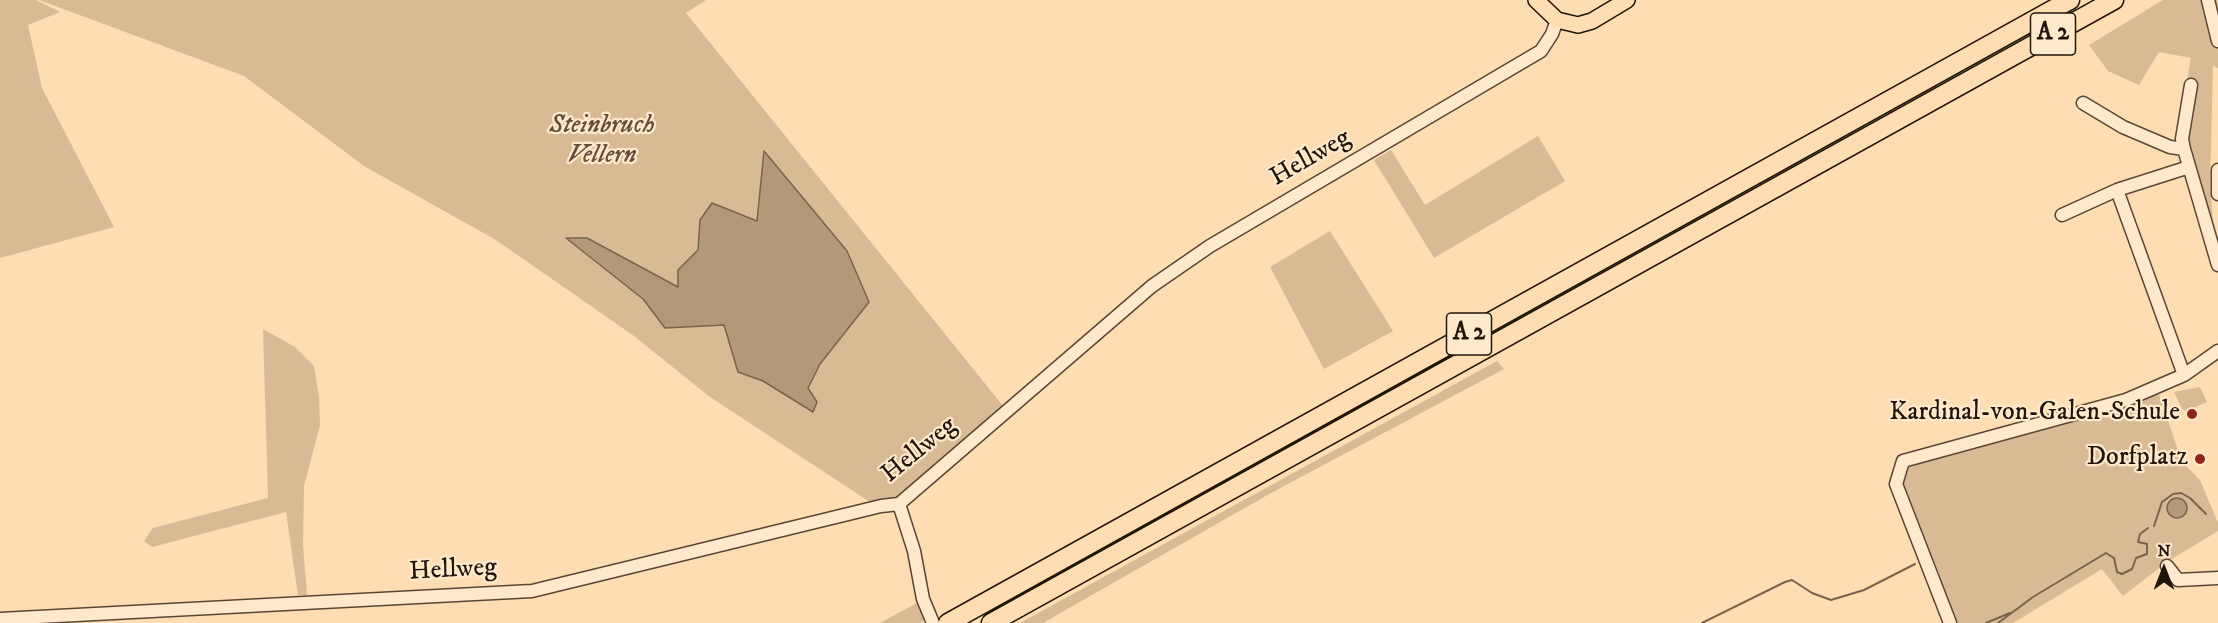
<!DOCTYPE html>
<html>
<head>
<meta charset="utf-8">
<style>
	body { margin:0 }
	#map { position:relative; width:2218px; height:623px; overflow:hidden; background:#fdddb1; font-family:"IM FELL DW Pica",serif }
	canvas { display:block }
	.north { position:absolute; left:2134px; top:539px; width:60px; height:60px; -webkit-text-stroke:4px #fee9cc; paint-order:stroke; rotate:0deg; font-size:16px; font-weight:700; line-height:24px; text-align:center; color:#23140a }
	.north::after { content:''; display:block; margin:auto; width:21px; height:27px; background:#23140a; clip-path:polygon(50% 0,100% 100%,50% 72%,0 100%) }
</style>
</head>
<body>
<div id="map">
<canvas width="2218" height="623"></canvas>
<div class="north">N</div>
</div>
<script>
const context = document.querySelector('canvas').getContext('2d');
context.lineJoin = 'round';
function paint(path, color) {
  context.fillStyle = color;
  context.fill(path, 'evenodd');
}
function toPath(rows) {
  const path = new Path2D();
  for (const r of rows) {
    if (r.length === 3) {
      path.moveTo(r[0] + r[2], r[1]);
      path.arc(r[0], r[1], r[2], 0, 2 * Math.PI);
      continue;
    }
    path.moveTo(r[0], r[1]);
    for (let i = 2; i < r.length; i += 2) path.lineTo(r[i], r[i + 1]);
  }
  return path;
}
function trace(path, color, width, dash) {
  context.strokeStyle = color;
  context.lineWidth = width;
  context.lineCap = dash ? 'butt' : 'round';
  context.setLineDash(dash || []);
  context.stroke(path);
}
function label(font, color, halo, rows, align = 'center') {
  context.font = font + ' "IM FELL DW Pica",serif';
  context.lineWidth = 4.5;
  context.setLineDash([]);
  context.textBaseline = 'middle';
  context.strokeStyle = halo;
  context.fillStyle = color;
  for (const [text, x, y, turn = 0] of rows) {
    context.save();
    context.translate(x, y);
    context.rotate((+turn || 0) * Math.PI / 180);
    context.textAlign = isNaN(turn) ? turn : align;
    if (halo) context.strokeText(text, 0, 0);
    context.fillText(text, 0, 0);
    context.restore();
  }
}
paint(toPath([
	[0,0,36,0,60,12,28,25,42,88,114,227,0,258],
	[39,0,706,0,686,13,1004,407,899,504,873,504,710,397,634,336,496,240,364,166,244,76],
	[2163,0,2218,0,2218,68,2213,66,2210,186,2215,243,2180,120,2191,58,2159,52,2139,85,2108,71,2089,45],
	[1538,136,1565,181,1434,258,1374,160,1391,150,1425,205],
	[1330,231,1393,331,1324,369,1270,267],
	[263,329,295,347,314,366,319,397,320,425,304,486,303,545,307,595,298,595,286,512,152,547,144,541,153,528,268,498],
	[1497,361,1504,369,1271,493,1043,623,1020,623],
	[2200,387,2207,402,2186,411,2182,409,2174,392],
	[2157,389,2179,453,2186,466,2200,480,2218,523,2218,531,2167,562,2123,596,2102,569,2013,623,1956,623,1942,595,1899,484,1905,464],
	[917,603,925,620,920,623,880,623]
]), '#d8bb95');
const water = toPath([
	[764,151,847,251,869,302,820,364,808,388,817,402,813,412,763,381,738,372,724,325,665,328,643,299,566,238,587,238,678,287,678,270,698,250,700,220,712,203,757,221,764,151],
	[2177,508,10]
]);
paint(water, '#b39978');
trace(water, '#79644c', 1.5);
trace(toPath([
	[2154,526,2162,502,2173,494,2181,493,2190,498,2206,514],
	[1702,623,1785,582,1792,580,1812,593,1831,600,1864,590,1915,564],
	[1986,623,2010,613],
	[1998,623,2033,597,2106,553,2114,558,2117,572,2122,574,2132,569,2136,558,2147,554,2147,544,2138,542,2140,534,2148,528]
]), '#79644c', 2);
const minor = toPath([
	[2208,0,2218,41],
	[2191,85,2182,139,2184,149,2218,265],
	[2083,103,2123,127,2170,147,2184,149],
	[2218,170,2218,194],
	[2117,190,2189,167],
	[2062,215,2117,190,2184,375],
	[899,504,914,551,923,599,933,623],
	[2167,566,2178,580,2218,578],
	[0,619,532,591,881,506,899,504,1152,286,1210,246,1541,51,1552,34,1557,20],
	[1950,623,1896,484,1903,461,2126,400,2184,375,2218,351]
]);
const major = toPath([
	[1536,0,1557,20,1578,25,1592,21,1627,0]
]);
const highway = toPath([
	[948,623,2070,0],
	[991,623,2114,0]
]);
trace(minor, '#5a4634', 15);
trace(major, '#23140a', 18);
trace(highway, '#23140a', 21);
trace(minor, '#fee9cc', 12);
trace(major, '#fdddb1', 15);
trace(highway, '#fdddb1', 18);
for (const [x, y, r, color] of [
	[2192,414,6,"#8f2418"],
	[2200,459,6,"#8f2418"]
]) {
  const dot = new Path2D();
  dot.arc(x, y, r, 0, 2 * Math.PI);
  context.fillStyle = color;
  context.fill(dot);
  trace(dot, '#fee9cc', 2);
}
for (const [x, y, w] of [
	[2053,34,45],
	[1469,334,45]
]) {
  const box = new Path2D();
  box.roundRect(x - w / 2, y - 21, w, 42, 4.5);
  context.fillStyle = '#fee9cc';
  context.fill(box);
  trace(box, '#23140a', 1.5);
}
label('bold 24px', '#23140a', null, [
	["A 2",2053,34],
	["A 2",1469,334]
]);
label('italic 26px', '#624e3b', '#fee9cc', [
	["Steinbruch",602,127],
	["Vellern",602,157]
]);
label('26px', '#23140a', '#fee9cc', [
	["Hellweg",1311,159,-30],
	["Hellweg",920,451,-39],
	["Hellweg",453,571,-3]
]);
label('26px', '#23140a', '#fee9cc', [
	["Kardinal-von-Galen-Schule",2180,414],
	["Dorfplatz",2188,459]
], 'right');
</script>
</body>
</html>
